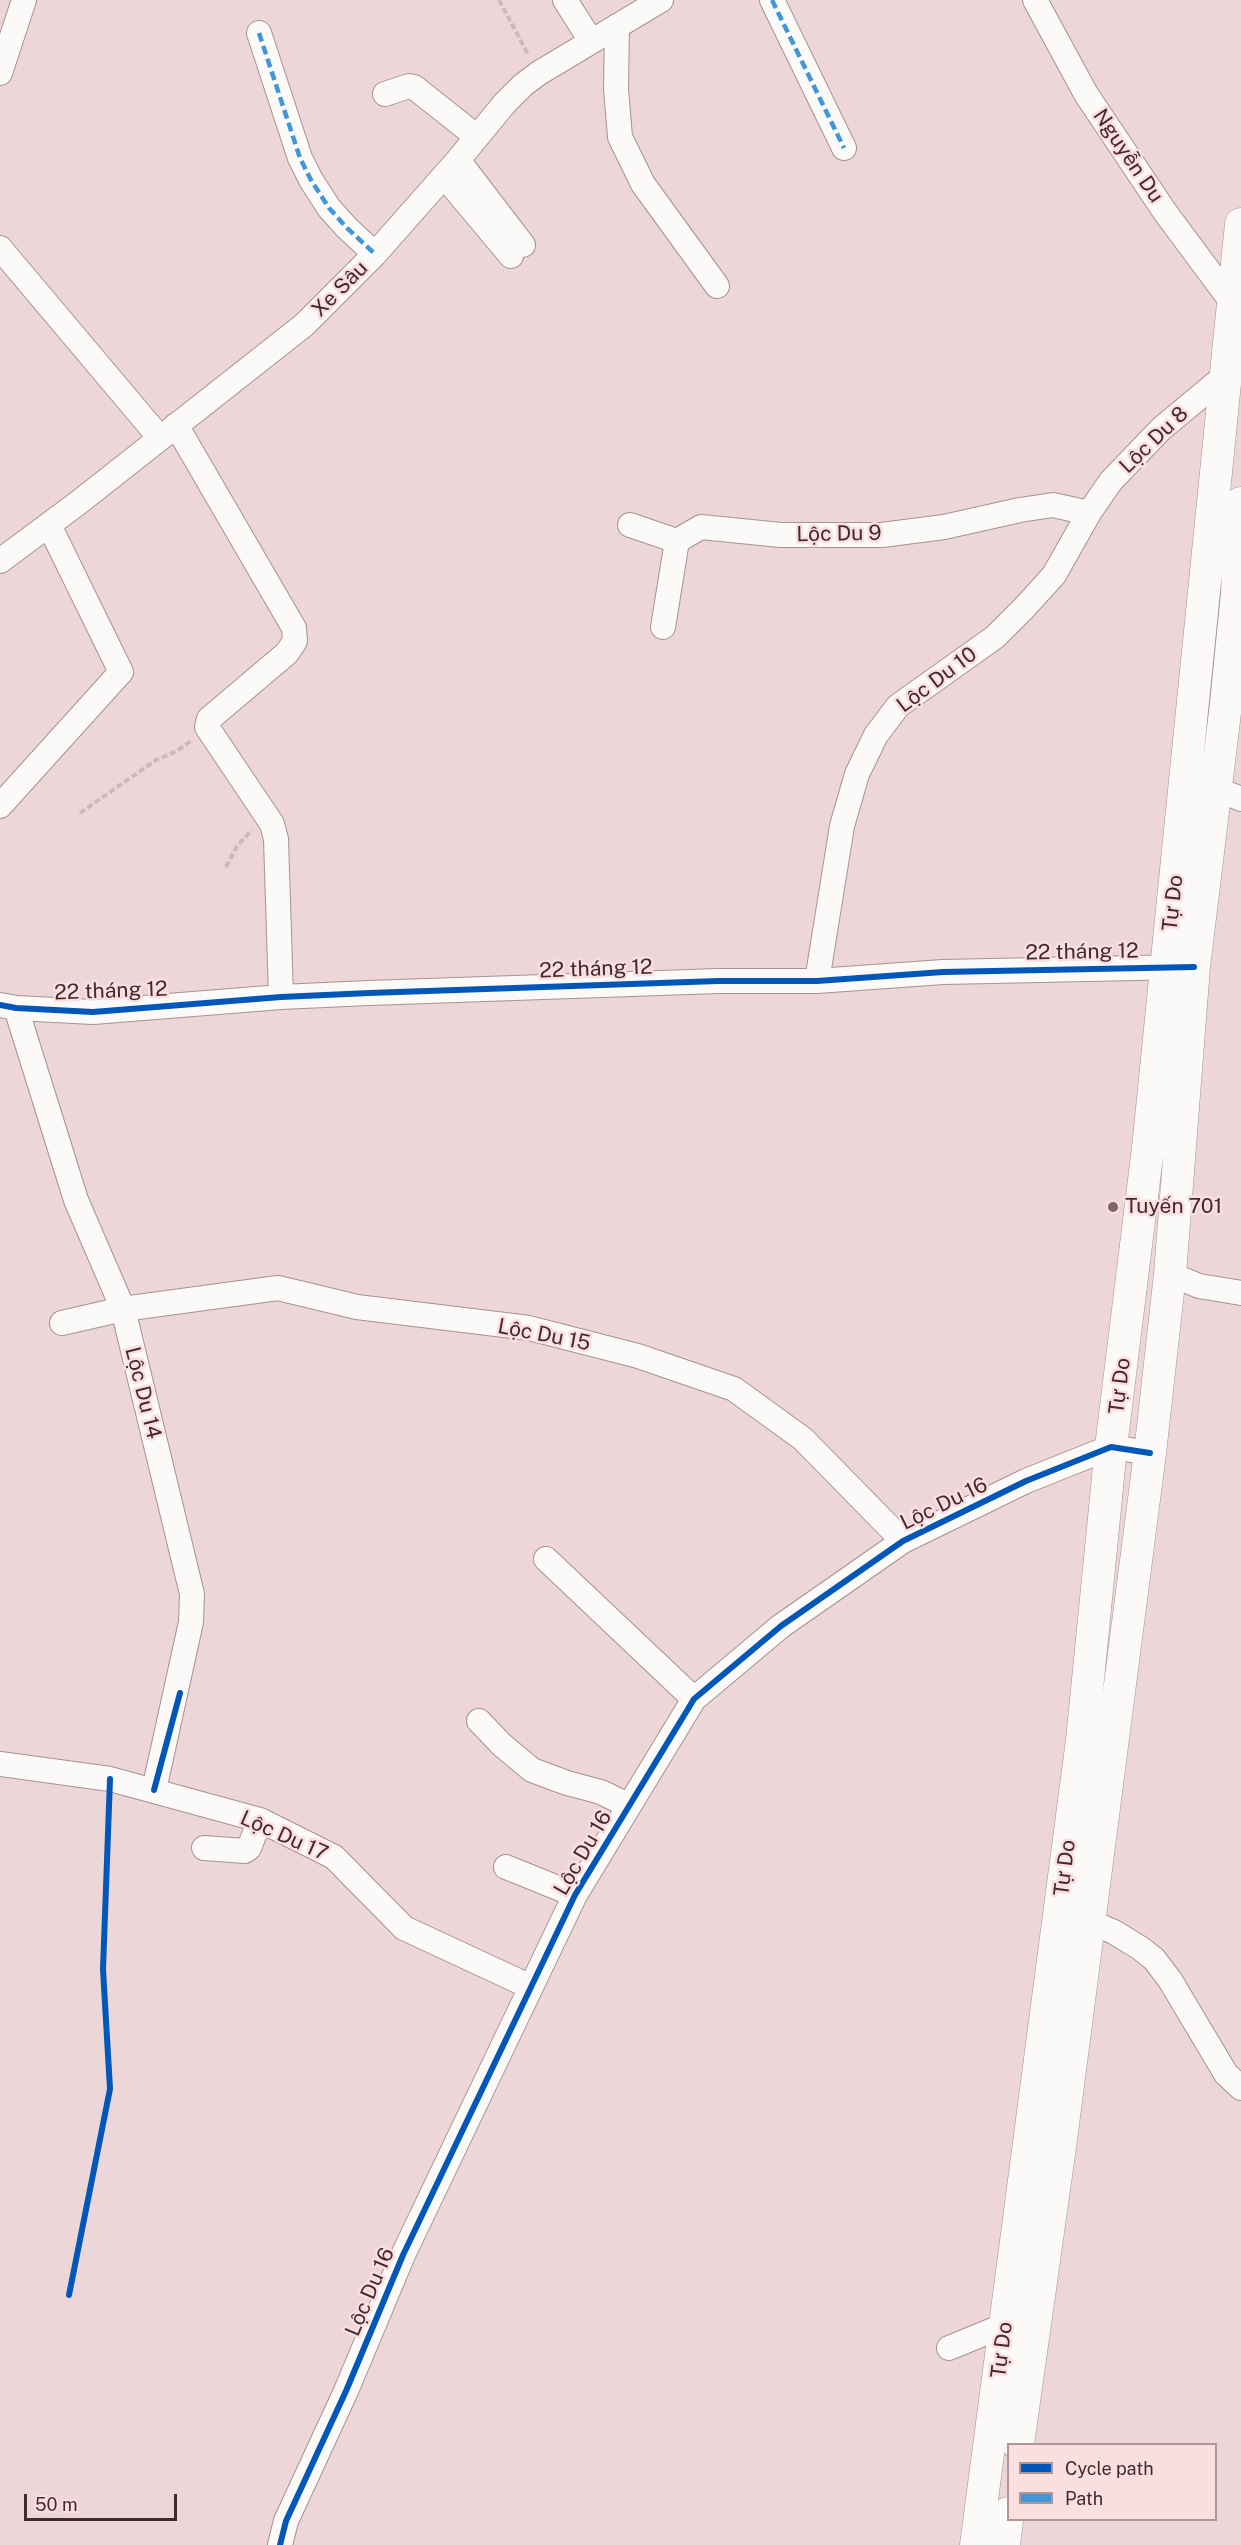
<!DOCTYPE html>
<html>
<head>
<meta charset="utf-8">
<style>
	body { margin:0 }
	#map { position:relative; width:1241px; height:2545px; overflow:hidden; background:#edd6d8; font-family:"Public Sans",sans-serif }
	canvas { display:block }
	.legend { position:absolute; left:1007px; top:2443px; width:210px; height:78px; box-sizing:border-box; background:#fadee0; border:2px solid #b19698; margin:0; padding:8px 10px; list-style:none; font-size:18px; color:#43292c }
	.legend li { display:flex; align-items:center; gap:12px; height:30px }
	.legend b { width:30px; border:2px solid #b19698 }
	.scale { position:absolute; left:24px; top:2494px; width:153px; height:27px; box-sizing:border-box; border:3px solid #43292c; border-top:0; padding-left:8px; font-size:18px; line-height:21px; white-space:nowrap; color:#43292c; -webkit-text-stroke:4px #fadee0; paint-order:stroke }
</style>
</head>
<body>
<div id="map">
<canvas width="1241" height="2545"></canvas>
<ul class="legend">
<li><b style="height:8px;background:#0057b8"></b>Cycle path</li>
<li><b style="height:8px;background:#4096d7"></b>Path</li>
</ul>
<div class="scale">50 m</div>
</div>
<script>
const context = document.querySelector('canvas').getContext('2d');
context.lineJoin = 'round';
function toPath(rows) {
  const path = new Path2D();
  for (const r of rows) {
    path.moveTo(r[0], r[1]);
    for (let i = 2; i < r.length; i += 2) path.lineTo(r[i], r[i + 1]);
  }
  return path;
}
function trace(path, color, width, dash) {
  context.strokeStyle = color;
  context.lineWidth = width;
  context.lineCap = dash ? 'butt' : 'round';
  context.setLineDash(dash || []);
  context.stroke(path);
}
function label(font, color, halo, rows, align = 'center') {
  context.font = font + ' "Public Sans",sans-serif';
  context.lineWidth = 5;
  context.setLineDash([]);
  context.textBaseline = 'middle';
  context.strokeStyle = halo;
  context.fillStyle = color;
  for (const [text, x, y, turn = 0] of rows) {
    context.save();
    context.translate(x, y);
    context.rotate((+turn || 0) * Math.PI / 180);
    context.textAlign = isNaN(turn) ? turn : align;
    if (halo) context.strokeText(text, 0, 0);
    context.fillText(text, 0, 0);
    context.restore();
  }
}
const minor = toPath([
	[565,0,591,41],
	[772,0,844,148],
	[1035,0,1086,94,1165,212,1234,305],
	[617,26,616,89,620,137,643,184,717,286],
	[259,33,300,158,311,180,329,208,347,228,375,254],
	[0,73,24,0],
	[385,94,409,86,414,87,477,137],
	[458,160,523,245],
	[444,176,511,256],
	[0,248,160,438],
	[176,425,294,628,295,641,287,653,209,719,207,727,272,824,276,839,281,997],
	[630,525,677,541],
	[0,561,78,503,304,325,375,254,458,160,505,103,523,85,539,73,661,0],
	[663,627,677,541,701,527,781,535,882,535,944,527,1020,510,1053,505,1089,513],
	[1214,788,1241,799],
	[0,806,121,672,49,525],
	[817,981,842,826,857,774,876,735,898,706,995,637,1024,608,1054,575,1089,513,1111,481,1161,429,1227,374],
	[0,1005,16,1008,93,1012,281,997,369,993,718,981,817,981,943,972,1184,967],
	[16,1008,76,1200,123,1309,192,1594,191,1622,154,1790],
	[1170,1274,1199,1286,1241,1293],
	[62,1323,123,1309,278,1288,357,1307,529,1328,638,1356,734,1389,803,1439,903,1541],
	[546,1559,694,1699],
	[479,1721,502,1745,532,1770,567,1783,601,1792,629,1806],
	[0,1764,110,1779,260,1820,334,1857,404,1928,531,1987],
	[204,1848,245,1851,249,1848,260,1820],
	[506,1867,575,1895],
	[1088,1921,1114,1932,1140,1948,1154,1959,1170,1980,1226,2074,1241,2088],
	[949,2348,1005,2325],
	[280,2545,286,2521,346,2391,403,2255,575,1895,694,1699,781,1626,903,1541,1026,1481,1111,1447,1150,1453]
]);
const major = toPath([
	[1018,2444,1060,2147,1150,1453,1170,1274,1194,967,1226,704,1237,593,1241,503],
	[976,2545,1082,1740,1111,1447,1148,1148,1241,224],
	[1004,2545,1008,2513]
]);
trace(minor, '#a69193', 26);
trace(major, '#a69193', 33);
trace(toPath([
	[499,0,528,54],
	[80,813,156,760,177,751,191,741],
	[226,867,237,846,252,830]
]), '#c6bcbd', 4, [6, 3]);
trace(minor, '#fcf9f9', 24);
trace(major, '#fcf9f9', 32);
trace(toPath([
	[772,0,844,148],
	[259,33,300,158,311,180,329,208,347,228,375,254]
]), '#4096d7', 4.5, [9, 4.5]);
trace(toPath([
	[0,1005,16,1008,93,1012,281,997,369,993,718,981,817,981,943,972,1194,967],
	[154,1790,180,1693],
	[69,2295,110,2089,103,1969,110,1779],
	[280,2545,286,2521,346,2391,403,2255,575,1895,694,1699,781,1626,903,1541,1026,1481,1111,1447,1150,1453]
]), '#0057b8', 6);
for (const [x, y, r, color] of [
	[1113,1207,6,"#7e6668"]
]) {
  const dot = new Path2D();
  dot.arc(x, y, r, 0, 2 * Math.PI);
  context.fillStyle = color;
  context.fill(dot);
  trace(dot, '#fadee0', 2);
}
label('21px', '#43292c', '#fadee0', [
	["Nguyễn Du",1128,156,56],
	["Xe Sâu",340,289,-45],
	["Lộc Du 8",1154,440,-44],
	["Lộc Du 9",839,534,-1],
	["Lộc Du 10",937,680,-37],
	["Tự Do",1173,903,-84],
	["22 tháng 12",1082,952,-1],
	["22 tháng 12",596,969,-2],
	["22 tháng 12",111,991,-2],
	["Lộc Du 15",544,1335,11],
	["Tự Do",1120,1386,-83],
	["Lộc Du 14",143,1393,76],
	["Lộc Du 16",944,1504,-26],
	["Lộc Du 17",284,1836,24],
	["Lộc Du 16",583,1853,-60],
	["Tự Do",1065,1868,-83],
	["Lộc Du 16",370,2292,-67],
	["Tự Do",1002,2350,-83]
]);
label('21px', '#43292c', '#fadee0', [
	["Tuyến 701",1125,1207]
], 'left');
</script>
</body>
</html>
